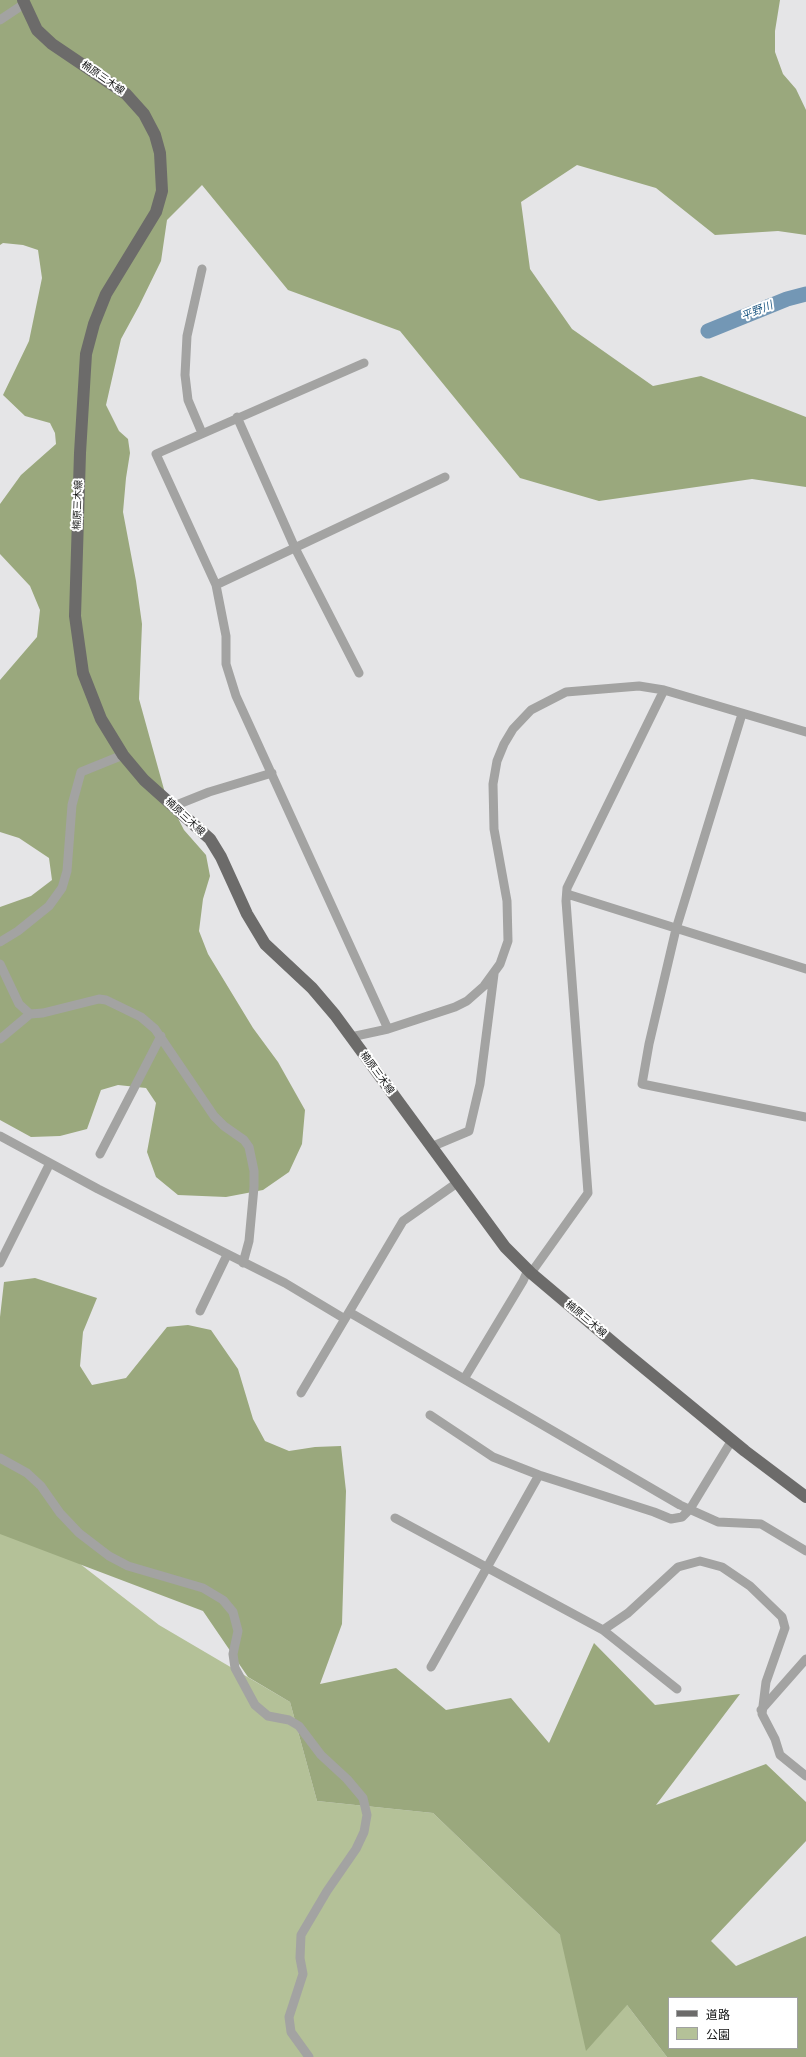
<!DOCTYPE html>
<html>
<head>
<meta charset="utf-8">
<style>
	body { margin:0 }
	#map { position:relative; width:806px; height:2057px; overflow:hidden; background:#e5e5e7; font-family:"Work Sans","Noto Sans JP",sans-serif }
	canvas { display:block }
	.legend { position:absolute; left:668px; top:1997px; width:130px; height:52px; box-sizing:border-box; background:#fff; border:1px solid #a0a1a1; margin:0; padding:5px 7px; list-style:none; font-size:12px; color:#121313 }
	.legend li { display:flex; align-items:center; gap:8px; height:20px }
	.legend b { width:20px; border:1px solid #a0a1a1 }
</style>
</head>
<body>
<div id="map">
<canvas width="806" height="2057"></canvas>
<ul class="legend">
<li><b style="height:5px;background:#6c6b6a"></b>道路</li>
<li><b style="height:11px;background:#b4c198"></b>公園</li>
</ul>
</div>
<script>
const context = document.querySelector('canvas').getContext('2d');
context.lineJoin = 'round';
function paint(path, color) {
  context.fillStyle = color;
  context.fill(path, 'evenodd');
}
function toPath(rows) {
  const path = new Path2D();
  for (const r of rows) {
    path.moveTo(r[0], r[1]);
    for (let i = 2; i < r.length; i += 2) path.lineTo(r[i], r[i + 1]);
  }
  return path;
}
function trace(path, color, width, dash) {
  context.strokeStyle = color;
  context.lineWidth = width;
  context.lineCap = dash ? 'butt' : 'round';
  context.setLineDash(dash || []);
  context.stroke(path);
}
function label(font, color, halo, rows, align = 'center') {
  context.font = font + ' "Work Sans","Noto Sans JP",sans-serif';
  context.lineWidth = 4;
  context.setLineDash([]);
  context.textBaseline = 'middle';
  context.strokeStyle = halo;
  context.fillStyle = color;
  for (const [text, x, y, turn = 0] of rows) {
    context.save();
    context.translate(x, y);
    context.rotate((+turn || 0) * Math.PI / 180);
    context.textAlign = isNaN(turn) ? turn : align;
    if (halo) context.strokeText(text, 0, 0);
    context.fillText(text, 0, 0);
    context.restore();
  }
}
paint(toPath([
	[0,1502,159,1625,290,1702,317,1801,433,1813,560,1935,627,2005,667,2057,0,2057]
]), '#b4c198');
paint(toPath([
	[0,0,780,0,775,31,775,52,783,74,796,89,806,110,806,235,778,231,715,235,656,188,577,165,521,202,530,269,572,329,653,386,701,376,806,417,806,487,752,479,599,501,520,478,400,331,288,290,202,185,167,220,161,261,139,306,121,339,106,405,119,431,128,439,130,453,126,478,123,512,136,581,142,624,139,699,165,793,184,830,206,855,210,876,203,899,199,931,208,954,253,1028,278,1062,305,1110,302,1144,289,1172,263,1190,226,1197,178,1195,156,1177,147,1152,156,1103,146,1088,118,1085,101,1090,87,1129,60,1136,31,1137,0,1120,0,907,31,896,52,880,49,858,19,838,0,832,0,680,37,637,40,610,30,586,0,554,0,504,21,475,56,444,55,433,50,423,25,416,3,395,29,341,42,278,38,250,23,245,3,243,0,245],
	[35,1278,97,1298,83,1332,80,1366,92,1385,126,1378,167,1327,188,1325,211,1330,238,1369,253,1419,265,1441,289,1451,315,1447,341,1446,346,1491,342,1624,320,1684,396,1668,446,1710,511,1698,549,1743,594,1643,655,1705,740,1694,656,1805,766,1764,806,1802,806,1841,711,1941,736,1966,806,1936,806,2057,667,2057,627,2005,586,2051,560,1935,433,1813,317,1801,290,1702,248,1677,203,1611,0,1534,0,1317,4,1282],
	[669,1998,797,1998,797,2048,669,2048]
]), '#9aa87d');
trace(toPath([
	[708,331,787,299,806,294]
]), '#7397b5', 15);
trace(toPath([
	[0,20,24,4],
	[364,363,156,454,216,585,226,636,226,664,236,696,388,1029],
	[237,417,295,548,359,673],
	[202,433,188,400,185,375,187,336,202,269],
	[216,585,445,477],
	[742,714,676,929,649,1044,642,1084,806,1117],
	[174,806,209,792,272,773],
	[567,894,806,969],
	[0,942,18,931,49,906,62,888,67,871,72,805,81,772,123,755],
	[0,964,19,1004,30,1014],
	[351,1037,388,1029,455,1007,467,1001,484,986,500,964,508,941,507,901,494,829,493,784,497,761,504,744,513,729,531,710,566,692,639,686,664,690,806,732],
	[0,1039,30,1014,43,1013,99,999,106,1000,141,1017,155,1029,214,1116,224,1126,244,1140,249,1147,254,1171,254,1187,249,1241,243,1263],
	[0,1136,98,1189,285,1283,345,1319],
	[431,1147,469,1131,480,1084,494,974],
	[100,1154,161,1036],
	[0,1263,50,1163],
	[531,1273,588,1193,566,901,567,888,664,690],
	[200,1311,227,1255],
	[349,1312,680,1505,718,1522,761,1524,806,1551],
	[464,1379,523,1281,528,1270],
	[301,1393,403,1221,457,1183],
	[430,1415,493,1457,539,1475,654,1512,671,1519,682,1517,690,1509,732,1440],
	[0,1458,27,1473,41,1486,60,1513,79,1533,109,1556,128,1566,203,1588,223,1600,233,1612,238,1631,233,1654,235,1668,255,1705,268,1716,289,1720,299,1726,321,1755,347,1779,363,1798,367,1815,364,1832,356,1849,327,1891,301,1935,300,1958,303,1974,289,2017,291,2032,309,2057],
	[395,1518,603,1630,677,1689],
	[603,1630,628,1613,678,1567,700,1561,722,1567,750,1586,782,1617,785,1628,766,1682,762,1714,775,1739,780,1755,806,1776],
	[431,1667,539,1475],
	[761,1710,806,1659]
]), '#a3a3a2', 9);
trace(toPath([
	[23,0,37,30,52,44,126,94,144,114,155,135,160,153,162,191,156,212,106,294,94,324,86,354,80,453,75,616,83,673,101,719,123,755,144,780,210,839,221,857,247,914,265,944,312,988,335,1015,505,1247,531,1273,621,1349,745,1451,806,1497]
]), '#6c6b6a', 12);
label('10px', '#121313', '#fff', [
	["楠原三木線",103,78,35],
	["楠原三木線",78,505,-88],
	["楠原三木線",185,817,43],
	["楠原三木線",377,1073,54],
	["楠原三木線",586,1319,40]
]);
label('italic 11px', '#235c86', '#fff', [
	["平野川",757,311,-22]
]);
</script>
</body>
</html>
